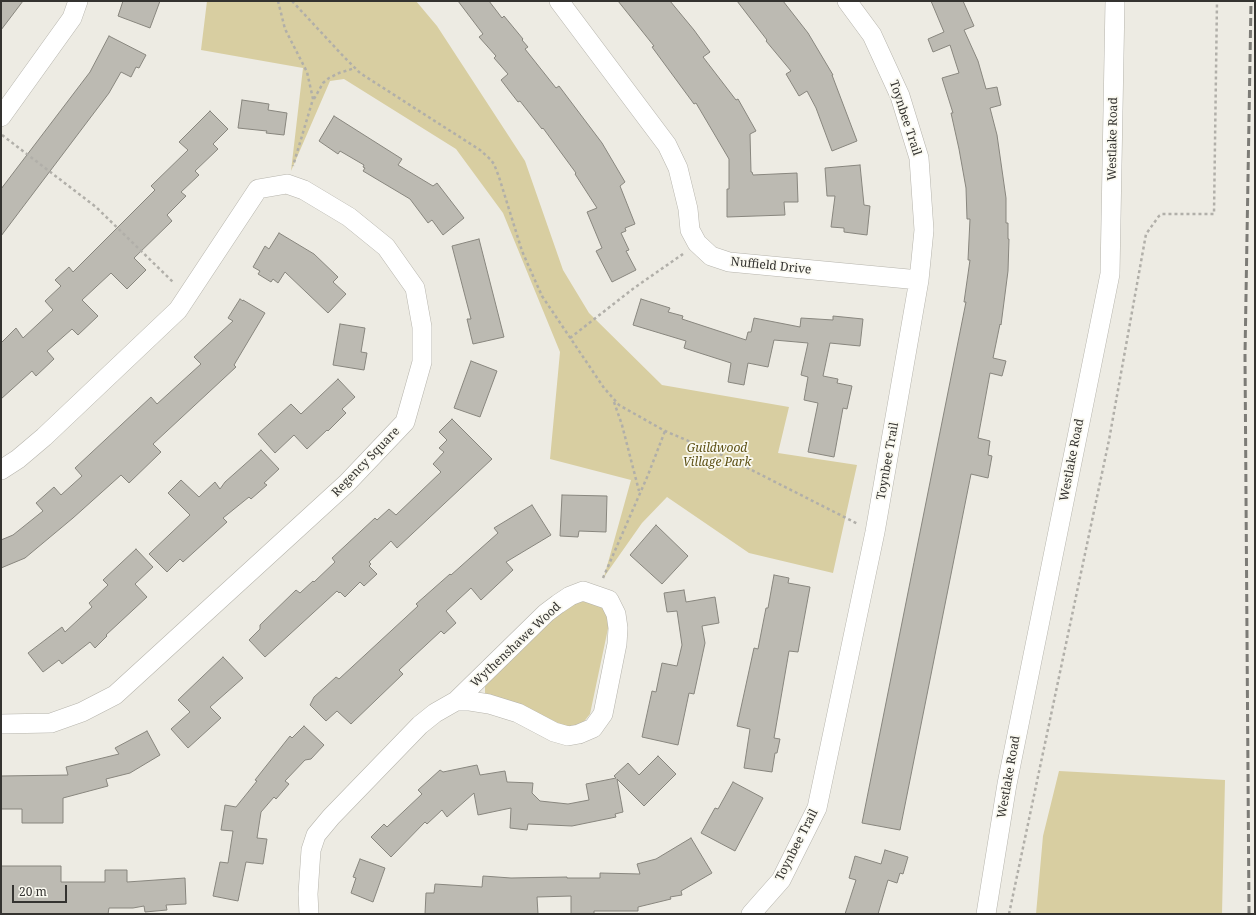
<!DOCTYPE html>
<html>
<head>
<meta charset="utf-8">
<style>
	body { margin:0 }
	#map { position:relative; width:1256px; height:915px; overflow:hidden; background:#edebe3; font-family:"Noto Serif",serif }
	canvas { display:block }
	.frame { position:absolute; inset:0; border:2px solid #343330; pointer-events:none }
	.scale { position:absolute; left:12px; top:885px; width:55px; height:18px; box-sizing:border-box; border:2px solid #343330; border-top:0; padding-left:5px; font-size:12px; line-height:14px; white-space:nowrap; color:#343330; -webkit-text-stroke:3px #faf9f0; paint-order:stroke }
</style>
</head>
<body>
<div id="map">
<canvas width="1256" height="915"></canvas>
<div class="frame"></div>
<div class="scale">20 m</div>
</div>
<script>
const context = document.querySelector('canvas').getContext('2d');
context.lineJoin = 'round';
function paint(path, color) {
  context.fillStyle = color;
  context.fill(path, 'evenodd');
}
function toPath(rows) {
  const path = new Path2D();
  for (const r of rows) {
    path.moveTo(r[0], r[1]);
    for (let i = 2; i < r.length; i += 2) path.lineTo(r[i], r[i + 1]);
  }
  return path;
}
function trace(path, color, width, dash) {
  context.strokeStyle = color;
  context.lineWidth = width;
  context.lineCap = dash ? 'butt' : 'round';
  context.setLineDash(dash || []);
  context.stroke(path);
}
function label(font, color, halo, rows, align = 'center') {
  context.font = font + ' "Noto Serif",serif';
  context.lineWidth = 3.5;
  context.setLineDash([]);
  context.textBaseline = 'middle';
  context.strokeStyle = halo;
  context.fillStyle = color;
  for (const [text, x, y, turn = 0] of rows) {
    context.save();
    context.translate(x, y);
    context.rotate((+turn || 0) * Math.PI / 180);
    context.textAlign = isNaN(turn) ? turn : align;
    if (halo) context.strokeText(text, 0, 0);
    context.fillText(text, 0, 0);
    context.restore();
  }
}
paint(toPath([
	[207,1,416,1,437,26,525,161,563,270,589,313,662,385,789,407,778,453,857,465,833,573,749,553,667,497,642,523,604,577,631,480,550,459,560,352,503,213,456,149,344,79,330,81,291,171,303,68,201,50],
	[587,601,603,607,610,619,590,714,582,724,566,727,514,702,485,695,485,685,567,603],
	[1059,771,1225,780,1222,914,1036,914,1043,836]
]), '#d8cea1');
const building = toPath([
	[1,1,23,1,1,30,1,1],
	[123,1,160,1,150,28,118,16,123,1],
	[458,1,489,1,502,18,504,16,523,39,522,40,528,47,525,49,556,88,559,86,602,143,625,182,620,186,635,224,625,228,626,231,621,233,629,250,626,251,636,270,612,282,596,251,602,248,587,212,597,208,575,174,576,173,543,128,542,129,520,101,518,102,501,80,508,74,494,58,496,56,479,37,483,34,458,1],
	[618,1,670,1,694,30,710,52,703,57,736,100,738,99,756,131,750,134,751,172,752,172,753,175,797,173,798,202,784,202,785,215,727,217,727,189,729,189,729,159,696,103,694,104,652,47,654,46,618,1],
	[737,1,783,1,808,33,833,75,832,75,857,141,832,151,816,108,807,91,799,96,786,74,791,71,766,41,767,40,737,1],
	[931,1,963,1,974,26,964,30,978,61,986,89,997,87,1001,105,990,108,997,135,1006,198,1006,223,1008,223,1008,239,1009,239,1008,271,1001,325,1000,324,993,358,1006,361,1002,376,990,373,978,438,990,441,988,455,992,456,988,478,971,474,900,830,862,823,966,302,964,302,970,260,968,260,970,219,967,219,966,188,959,149,951,113,953,113,942,78,959,73,950,45,933,52,928,39,944,32,931,1],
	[109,36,146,55,139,68,136,67,131,77,121,72,109,93,1,236,1,189,90,72,109,36],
	[242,100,269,104,268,110,287,113,284,135,266,133,267,131,238,128,242,100],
	[210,111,228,129,213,144,218,149,195,171,199,175,181,192,186,196,167,215,172,221,134,258,146,270,127,289,111,273,82,300,98,316,78,335,72,329,47,351,54,359,36,376,32,371,1,399,1,343,16,328,23,338,53,310,45,301,61,286,55,280,69,267,73,272,155,190,151,186,188,150,179,142,210,111],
	[334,116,402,159,398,165,433,186,437,183,464,218,443,235,432,220,428,223,410,199,363,171,365,168,363,167,364,165,340,151,338,154,319,141,334,116],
	[860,165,864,205,870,206,867,235,844,232,844,228,831,227,835,196,827,196,825,168,860,165],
	[279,233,314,254,338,277,333,282,346,294,328,313,285,272,278,283,273,279,271,282,258,274,260,271,253,267,265,246,269,249,279,233],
	[479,239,504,337,473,344,467,319,471,319,452,246,479,239],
	[240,299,243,301,243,300,265,313,234,365,236,367,153,444,161,452,129,483,121,475,73,518,25,558,1,568,1,540,13,535,43,511,36,503,54,487,61,495,82,476,75,468,151,397,157,404,201,364,194,357,233,321,228,318,240,299],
	[641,299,670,308,668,312,683,316,682,319,746,340,748,332,751,332,754,318,800,327,801,318,833,320,833,316,863,319,860,346,830,343,823,376,838,379,837,383,852,386,847,409,843,408,834,457,808,452,818,403,804,400,808,377,801,375,808,343,774,340,768,367,748,363,744,385,728,382,731,363,684,348,686,341,633,325,641,299],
	[340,324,365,328,361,352,367,353,364,370,333,365,340,324],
	[471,361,497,371,480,417,454,408,471,361],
	[338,379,355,397,342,409,346,413,328,431,327,430,307,449,294,435,275,453,258,434,291,404,301,414,338,379],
	[452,419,492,459,397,548,391,541,369,562,371,564,369,566,377,574,364,586,360,582,345,597,340,592,339,593,337,591,265,657,249,640,260,629,260,625,296,590,300,593,313,581,314,582,335,562,332,558,375,518,377,520,389,509,396,515,441,472,433,464,444,452,439,448,447,440,439,432,452,419],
	[261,450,279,469,264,483,267,485,251,499,249,497,223,518,227,522,183,562,180,559,167,572,149,554,190,515,168,493,181,480,199,497,215,482,220,489,225,482,261,450],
	[562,495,607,496,606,532,579,531,578,537,560,536,562,495],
	[532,505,551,535,506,562,513,570,481,600,471,588,446,611,456,623,444,634,441,631,399,670,403,674,351,724,337,711,326,721,310,705,314,697,336,677,339,679,418,606,416,604,450,574,451,575,498,533,494,528,532,505],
	[656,525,688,556,662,584,630,555,656,525],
	[136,549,153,567,135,584,147,597,106,635,107,636,95,648,90,642,62,664,59,660,43,672,28,653,62,627,65,632,92,607,89,603,108,585,103,580,136,549],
	[774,575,789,578,788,583,810,587,798,652,789,651,774,738,780,739,777,753,775,753,772,772,744,768,750,729,737,726,754,648,758,649,766,608,768,608,774,575],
	[684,590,686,602,715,597,719,623,702,626,705,643,694,694,689,693,678,745,642,737,652,691,656,692,662,663,677,666,682,645,677,611,667,612,664,593,684,590],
	[223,657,243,678,210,707,221,718,188,748,171,729,190,712,178,700,223,657],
	[304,726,324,745,311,759,305,760,285,781,289,784,276,799,274,797,261,812,257,838,267,839,263,864,246,862,238,901,213,896,220,862,228,863,233,831,221,830,225,805,236,807,257,781,255,780,290,736,292,738,304,726],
	[147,731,160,755,130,773,106,779,108,786,63,798,63,823,22,823,22,809,1,809,1,776,68,775,66,767,119,754,115,748,147,731],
	[658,756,676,774,644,806,617,779,623,812,615,814,616,817,572,826,528,824,527,830,510,828,511,808,478,815,474,793,447,817,442,810,427,824,425,822,391,857,371,837,384,824,387,827,422,794,418,790,440,770,443,772,477,765,480,775,505,771,507,782,533,783,532,793,540,801,568,804,589,800,586,784,616,778,614,776,628,763,639,775,658,756],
	[733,782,763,798,735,851,701,833,715,808,718,809,733,782],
	[691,838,712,873,681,891,682,895,670,897,671,899,638,907,638,911,594,911,594,914,571,914,571,896,537,897,538,914,425,914,426,893,434,893,435,884,482,887,483,876,511,878,567,877,567,878,600,878,600,873,640,874,637,864,656,859,691,838],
	[885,850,908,857,903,874,900,873,897,883,888,880,878,914,845,914,856,880,849,878,855,856,881,864,885,850],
	[360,859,385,868,373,902,351,893,356,878,353,877,360,859],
	[1,866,61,866,61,882,105,882,105,870,127,870,127,882,185,878,186,904,166,905,167,910,145,912,144,906,133,908,109,908,108,914,1,914,1,866]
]);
paint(building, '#bcbab2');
trace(building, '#88867e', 1);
const minor = toPath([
	[559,1,667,145,678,168,688,209,690,230,697,243,711,256,729,262,919,280],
	[1,117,72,18,78,1],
	[1,470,18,459,44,437,178,310,258,189,287,184,304,190,349,217,386,247,415,288,422,327,422,362,405,422,347,483,115,695,82,712,51,723,1,724],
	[309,914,308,894,311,850,316,835,331,817,420,725,435,713,456,701,546,613,558,604,570,596,583,591,609,600,616,614,618,628,617,644,603,714,593,728,579,734,568,736,554,732,518,713,489,704,470,701,456,701],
	[751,914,781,880,817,808,875,532,919,280,924,230,919,158,900,96,872,35,847,1],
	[986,914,1007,784,1110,274,1115,1]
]);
trace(minor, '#b6b4ac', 20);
trace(toPath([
	[278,1,285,29,307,72,313,99,293,166],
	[292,1,345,58,360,73,480,150,490,159,494,164,499,177,522,251,542,296,604,388,619,405,665,431,724,456,858,524],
	[314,99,323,83,329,78,339,73,355,68],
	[2,135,96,207,174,283],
	[570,338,634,288,683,254],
	[614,402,622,425,639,491],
	[603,578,648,475,665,431],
	[1009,914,1109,440,1146,234,1159,216,1162,214,1214,214,1217,1]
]), '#b1afa9', 2.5, [3, 3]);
trace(minor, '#fff', 19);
trace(toPath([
	[1249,914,1245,355,1251,1]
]), '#7c7b76', 3, [8, 4]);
label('12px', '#343330', '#faf9f0', [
	["Toynbee Trail",905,118,72],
	["Westlake Road",1113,139,-89],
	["Nuffield Drive",771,266,6],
	["Westlake Road",1072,460,-79],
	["Toynbee Trail",888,461,-80],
	["Regency Square",366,462,-46],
	["Wythenshawe Wood",516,645,-43],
	["Westlake Road",1009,777,-80],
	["Toynbee Trail",797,845,-63]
]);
label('italic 12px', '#5d5115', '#faf9f0', [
	["Guildwood",717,449],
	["Village Park",717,463]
]);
</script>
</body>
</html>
